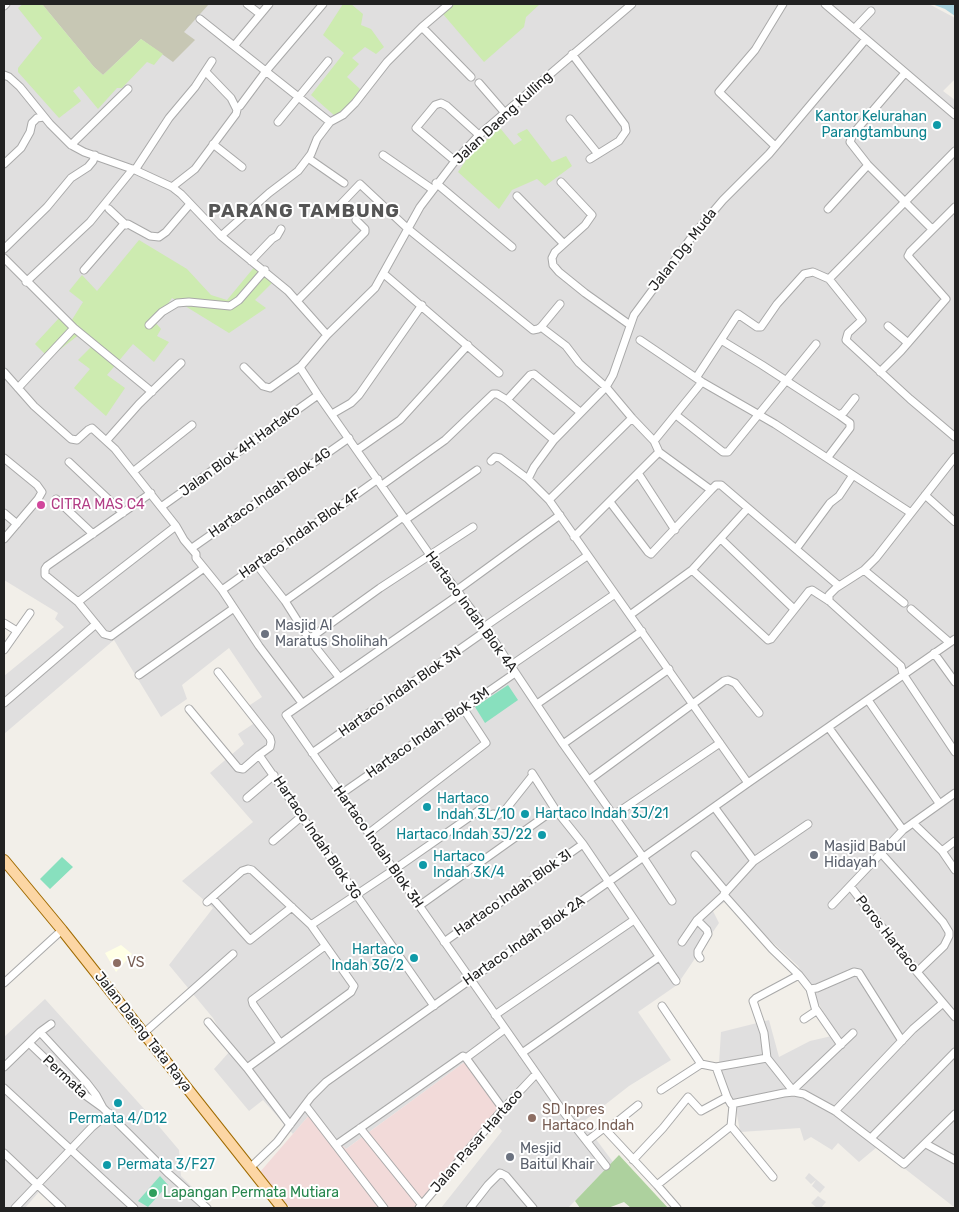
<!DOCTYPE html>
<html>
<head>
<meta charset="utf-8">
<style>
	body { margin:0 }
	#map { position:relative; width:959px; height:1212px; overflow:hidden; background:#f2efe9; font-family:Rubik,sans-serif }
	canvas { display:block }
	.frame { position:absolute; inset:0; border:5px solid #222; pointer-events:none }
</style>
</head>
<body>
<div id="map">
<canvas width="959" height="1212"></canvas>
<div class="frame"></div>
</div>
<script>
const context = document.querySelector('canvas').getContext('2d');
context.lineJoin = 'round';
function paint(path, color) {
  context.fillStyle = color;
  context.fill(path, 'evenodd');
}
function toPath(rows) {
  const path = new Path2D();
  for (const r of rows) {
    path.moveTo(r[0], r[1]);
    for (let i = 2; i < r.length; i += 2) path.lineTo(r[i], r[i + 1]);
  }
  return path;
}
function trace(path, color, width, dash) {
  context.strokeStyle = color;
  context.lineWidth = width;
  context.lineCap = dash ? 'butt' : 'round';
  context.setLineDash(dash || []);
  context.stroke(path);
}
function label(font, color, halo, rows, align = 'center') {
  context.font = font + ' Rubik,sans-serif';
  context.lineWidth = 4;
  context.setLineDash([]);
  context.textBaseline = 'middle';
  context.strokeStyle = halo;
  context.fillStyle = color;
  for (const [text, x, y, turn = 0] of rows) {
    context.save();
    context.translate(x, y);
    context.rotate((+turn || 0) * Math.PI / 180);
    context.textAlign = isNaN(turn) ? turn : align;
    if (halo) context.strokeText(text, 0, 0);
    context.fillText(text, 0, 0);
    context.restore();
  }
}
paint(toPath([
	[4,4,929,4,955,18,955,79,943,91,955,100,955,1206,954,1207,877,1147,859,1162,838,1143,832,1150,811,1137,804,1141,800,1128,740,1132,736,1109,721,1081,719,1063,721,1032,769,1020,779,1057,810,1041,836,1035,798,966,727,900,713,911,719,923,677,985,638,1012,671,1060,629,1086,583,1122,613,1162,568,1208,441,1208,502,1131,494,1122,466,1061,346,1149,311,1113,293,1134,263,1100,249,1111,214,1069,231,1050,213,1018,169,965,213,908,182,881,253,822,210,773,244,744,238,734,256,722,247,707,262,697,229,648,182,685,187,699,161,717,114,640,4,734,4,676,64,627,55,619,58,613,4,580],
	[45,999,146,1111,179,1150,181,1176,213,1208,65,1208,43,1187,25,1208,4,1208,4,1037],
	[809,1173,825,1187,820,1193,812,1186,816,1180,811,1184,805,1178],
	[818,1196,826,1202,821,1208,817,1208,811,1203]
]), '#e0dfdf');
paint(toPath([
	[466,1061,502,1114,419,1208,290,1208,260,1172,311,1113,346,1149]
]), '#f2dad9');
paint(toPath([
	[121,945,132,954,116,972,105,953]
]), '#ffffe5');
paint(toPath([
	[42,4,209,4,184,32,195,40,173,62,141,39,103,75,94,67]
]), '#c7c7b4');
paint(toPath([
	[23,4,42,4,94,67,103,75,141,39,163,54,154,65,147,62,122,88,117,88,98,109,79,86,73,91,81,101,59,118,18,72,18,68,42,38,18,8],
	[343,4,351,4,363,14,361,25,371,29,384,47,376,54,365,47,352,58,359,64,347,77,360,89,348,107,335,116,311,95,344,53,323,35],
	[455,4,540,4,526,17,524,27,484,62,443,14],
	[500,128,514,145,522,140,517,134,527,129,552,162,566,156,572,166,545,186,537,179,512,190,499,209,458,172,471,153],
	[139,240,187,269,211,295,227,300,256,265,274,281,255,300,266,308,229,333,172,298,155,322,161,329,157,336,169,342,154,362,133,344,107,375,125,388,106,416,74,388,90,369,78,360,94,344,80,334,49,358,35,344,60,317,70,323,83,302,69,291,82,275,97,291]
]), '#cdebb0');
paint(toPath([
	[619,1155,668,1208,631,1208,624,1202,608,1208,580,1208,575,1201]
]), '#add19e');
paint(toPath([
	[508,685,518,700,485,723,475,707],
	[62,857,73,867,50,889,40,879],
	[160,1176,168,1185,148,1207,138,1201]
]), '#88e0be');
paint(toPath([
	[932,4,955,4,955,16,945,9]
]), '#aad3df');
const minor = toPath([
	[247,4,260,14],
	[269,4,234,46,330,122],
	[825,4,955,115],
	[4,6,6,4],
	[200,19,234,46],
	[422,27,471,77],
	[854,29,871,11],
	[572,54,625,125,626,131,619,141,590,159],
	[905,73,858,128,853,134,850,142,868,165,932,229],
	[4,75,9,77,20,87,50,124,71,145,84,152,135,170,172,187,181,194,221,236,288,291,327,335],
	[479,83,505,113],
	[240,106,266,71,323,4],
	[570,119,598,154],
	[278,122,328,61],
	[213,144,242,167],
	[71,145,128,89],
	[775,146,719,92,755,50,783,4],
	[383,155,432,189],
	[308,158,344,183],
	[455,161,416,128,435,105,441,103,447,106,479,135],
	[4,164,21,148,30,132,32,123,37,118,44,117],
	[135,170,169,118,195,87,212,61],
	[561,182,592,215,585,225,555,252,552,258,553,265,559,272,585,293,630,325],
	[436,183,512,247],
	[172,187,195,169,236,114,237,110,231,98,206,72],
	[517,196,563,243],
	[340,205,360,184,407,228,533,330,538,329,541,327,560,304],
	[109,209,126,225],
	[828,209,868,165],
	[221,236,269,193,298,171,311,154,317,139,330,122,343,115,355,103,387,62,422,27,449,4],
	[4,249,47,207,71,178,88,167,93,161,95,155],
	[4,258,74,328,152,392],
	[251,261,272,239,277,236,281,229],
	[84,270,123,225,128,224,150,236,159,237,166,232,190,204],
	[384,274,499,373],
	[829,279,862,320,848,333,846,340,848,342,910,399,955,437],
	[26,282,90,222,133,169],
	[298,300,365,232,365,229,356,220],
	[149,325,162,312,177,303,189,302,230,306,239,300,265,270],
	[888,326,908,343],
	[541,327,566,346,579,363,606,387,632,418,654,441,659,452,711,490],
	[640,340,702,382,775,424,911,513],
	[721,340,762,365,839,415],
	[301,366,301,369,318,395,430,555,487,630,563,744,643,857,672,901],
	[244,367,263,386,270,388,301,366,327,335,375,288,420,207,455,161,479,135,632,4],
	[4,372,34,406,71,439,77,440,88,430,92,428,115,449,176,526,184,540,196,554,196,558,222,590,259,646,302,703],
	[880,372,901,351,946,299,908,256,910,252,955,207],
	[696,378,738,314,757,327,761,327,777,304,804,274,813,272,829,279,955,151],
	[18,388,74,328],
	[507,400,530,375,534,374,580,412],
	[332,414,351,403,359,395,422,305],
	[676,415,723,452,728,452,816,344],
	[107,440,139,404,181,363],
	[654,441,702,382],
	[357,450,400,420,468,345],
	[828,457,850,428,850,423,839,415,844,412,855,398],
	[4,458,37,485,42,492,38,499,4,539],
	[491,461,495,457,500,458,528,479,549,500,748,783],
	[69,462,123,513],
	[134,471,192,425],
	[638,473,675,530],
	[528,479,534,467,554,440,606,387,613,375,634,315,694,234,723,200,769,154,866,39],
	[382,485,445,440,493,394,497,394,507,400,554,440],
	[151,493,47,566,45,569,45,575,78,602,104,634,111,636,204,568],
	[925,495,955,522],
	[56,499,93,534],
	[549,500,632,418],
	[610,502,648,552,651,554,711,490,716,485,721,485,839,586],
	[161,507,318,395],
	[4,513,17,524],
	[405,520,477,470],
	[574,537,659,452],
	[721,539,794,609],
	[192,548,349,438],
	[796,549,830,503,839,496,853,475],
	[257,565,285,601,309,639,339,677],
	[692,570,768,640,771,639,809,591,812,590,829,601,901,666,903,674,955,752],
	[864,570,904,603],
	[222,590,378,479],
	[457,590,560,515],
	[460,594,286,715,562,1110,606,1166],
	[285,601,403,517],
	[829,601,829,595,836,588,864,570,876,558,955,457],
	[78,602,176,526],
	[911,609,949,642],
	[630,615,692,570,748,508],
	[4,623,17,631],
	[484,627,587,556],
	[309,639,380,588,473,527],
	[4,650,30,613],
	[934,653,955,682],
	[510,666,615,594],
	[218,672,270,738,271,742,270,747,259,755],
	[139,675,234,608],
	[868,700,939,803],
	[4,703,96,624],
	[537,704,642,631],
	[189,709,238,768,243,769,259,755,434,1006],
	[829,728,903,830],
	[563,744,669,669],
	[312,753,487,630],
	[532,773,555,809,583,844,676,981],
	[589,780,724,681,728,680,735,683,759,713],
	[955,793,903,830,850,886,917,972,955,1017],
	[341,794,515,673],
	[247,798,274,775],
	[715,808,754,861,808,824],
	[493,814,498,815,506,809,533,775],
	[614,815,720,743],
	[913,823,942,851,955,841],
	[369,833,486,743,463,708],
	[273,841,302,816],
	[942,851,955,870],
	[880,852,943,922,949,932,949,936,944,946,917,972],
	[695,855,726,892],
	[724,894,754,861],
	[212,898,250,940,292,907],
	[207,902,242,871,248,869,252,870,311,925,354,986,351,992,247,1068],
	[832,905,850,886],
	[419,906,555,809],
	[697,920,707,930,708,934,698,951,698,955,700,958],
	[311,925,395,869,481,809],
	[444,942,583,844],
	[682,942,697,920,724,895,772,949,799,975,810,989,817,988,854,972,859,973,902,1041],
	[4,983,62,930],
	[662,1006,701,1064,716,1067,767,1058,794,1092],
	[816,1009,841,1045],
	[495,1015,634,920],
	[804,1019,816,1011,810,989],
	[208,1022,247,1068,290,1125],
	[40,1032,86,1082,96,1095,103,1108,169,1174,207,1208],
	[144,1033,233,954],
	[29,1043,78,1090,103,1108],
	[280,1043,253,1004,252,1000,325,946],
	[522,1053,659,957],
	[466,1058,505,1029],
	[767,1058,764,1033,753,1001,756,998,799,975],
	[4,1067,40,1032,51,1024],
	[716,1067,727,1097,731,1104,784,1093,794,1092,804,1094,835,1111,904,1164,955,1114],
	[4,1088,134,1208],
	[661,1090,701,1064],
	[793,1090,853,1033],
	[305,1105,384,1208],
	[835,1111,913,1029,943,1003],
	[731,1126,773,1177],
	[360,1128,422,1205],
	[607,1130,638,1105],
	[871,1138,955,1052],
	[587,1141,604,1128,657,1185,731,1126,733,1105],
	[926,1144,955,1160],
	[336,1145,463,1056,466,1058,503,1109],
	[4,1153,62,1208],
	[633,1160,663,1128,688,1097,701,1111,727,1097],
	[251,1167,277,1142,311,1097,326,1082,748,783,955,639],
	[657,1185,677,1208],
	[15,1208,92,1127,109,1113],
	[419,1208,503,1109,536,1074],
	[470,1208,488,1185,500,1173,506,1176,533,1208]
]);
const primary = toPath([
	[4,860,62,930,282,1208]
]);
trace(minor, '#a9a9a9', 9);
trace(primary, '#a06b00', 12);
trace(minor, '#fff', 7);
trace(primary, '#fcd6a4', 10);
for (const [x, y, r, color] of [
	[937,125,5,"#0f9aa8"],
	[41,505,5,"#d1479c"],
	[265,634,5,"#6b7280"],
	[427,807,5,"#0f9aa8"],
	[525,814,5,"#0f9aa8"],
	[542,835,5,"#0f9aa8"],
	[814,855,5,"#6b7280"],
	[423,865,5,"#0f9aa8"],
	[414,958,5,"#0f9aa8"],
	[117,963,5,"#8d6e63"],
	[118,1103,5,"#0f9aa8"],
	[532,1118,5,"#8d6e63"],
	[510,1157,5,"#6b7280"],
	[107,1165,5,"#0f9aa8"],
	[153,1193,5,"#2e9e5b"]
]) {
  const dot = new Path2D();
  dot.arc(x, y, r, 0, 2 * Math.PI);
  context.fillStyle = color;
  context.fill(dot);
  trace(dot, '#fff', 2);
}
label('14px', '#0d838f', '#fff', [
	["Kantor Kelurahan",927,117,"right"],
	["Parangtambung",927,133,"right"],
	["Hartaco",437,799],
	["Indah 3L/10",437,815],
	["Hartaco Indah 3J/21",535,814],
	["Hartaco Indah 3J/22",532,835,"right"],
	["Hartaco",433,857],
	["Indah 3K/4",433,873],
	["Hartaco",404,950,"right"],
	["Indah 3G/2",404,966,"right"],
	["Permata 4/D12",118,1119,"center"],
	["Permata 3/F27",117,1165]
], 'left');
label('14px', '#222', '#fff', [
	["Jalan Daeng Kulling",503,118,-43],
	["Jalan Dg. Muda",683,250,-52],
	["Jalan Blok 4H Hartako",240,451,-36],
	["Hartaco Indah Blok 4G",270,493,-35],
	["Hartaco Indah Blok 4F",300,534,-35],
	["Hartaco Indah Blok 4A",471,612,54],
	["Hartaco Indah Blok 3N",400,692,-35],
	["Hartaco Indah Blok 3M",428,733,-35],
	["Hartaco Indah Blok 3G",317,838,56],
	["Hartaco Indah Blok 3H",378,847,55],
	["Hartaco Indah Blok 3I",513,893,-35],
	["Poros Hartaco",887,934,52],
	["Hartaco Indah Blok 2A",524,941,-35],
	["Jalan Daeng Tata Raya",143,1032,52],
	["Permata",65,1077,43],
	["Jalan Pasar Hartaco",477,1141,-49]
]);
label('14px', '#b23c85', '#fff', [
	["CITRA MAS C4",51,505]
], 'left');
label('14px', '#5b616d', '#fff', [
	["Masjid Al",275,626],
	["Maratus Sholihah",275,642],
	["Masjid Babul",824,847],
	["Hidayah",824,863],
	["Mesjid",520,1149],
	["Baitul Khair",520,1165]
], 'left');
label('14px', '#785e54', '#fff', [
	["VS",127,963],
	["SD Inpres",542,1110],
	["Hartaco Indah",542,1126]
], 'left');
label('14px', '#27864d', '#fff', [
	["Lapangan Permata Mutiara",163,1193]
], 'left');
context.letterSpacing = '1px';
label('bold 19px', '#555', '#fff', [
	["PARANG TAMBUNG",304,212]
]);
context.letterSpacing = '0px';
</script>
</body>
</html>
